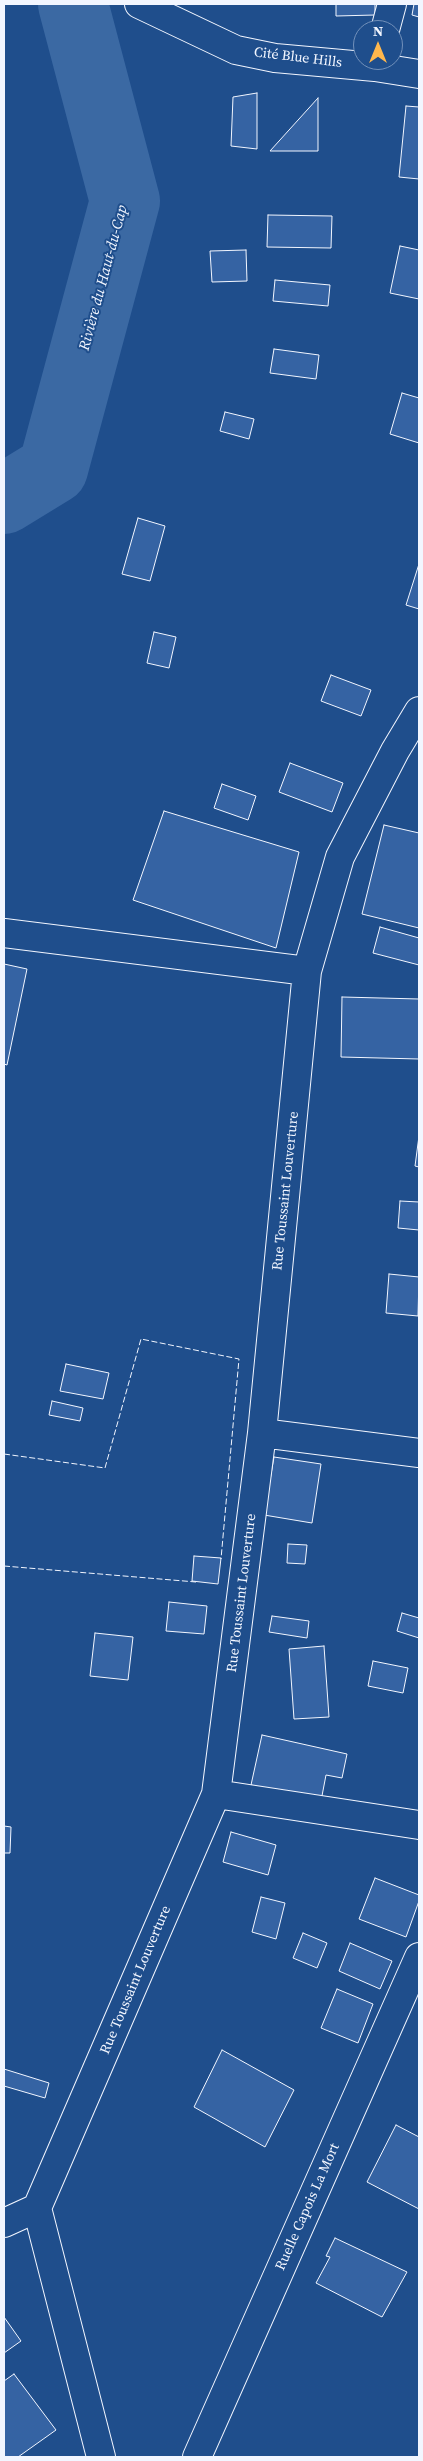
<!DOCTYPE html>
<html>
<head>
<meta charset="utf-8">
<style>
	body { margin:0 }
	#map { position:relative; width:423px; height:2461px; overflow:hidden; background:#1f4e8c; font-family:"Source Serif 4",serif }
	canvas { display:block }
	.frame { position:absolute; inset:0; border:5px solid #f2f6ff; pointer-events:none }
	.north { position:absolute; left:353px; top:20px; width:50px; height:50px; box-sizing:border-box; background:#1f4e8c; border:1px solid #7391ba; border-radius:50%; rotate:0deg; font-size:14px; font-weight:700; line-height:20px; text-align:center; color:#f2f6ff }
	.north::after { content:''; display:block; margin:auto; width:18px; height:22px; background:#ffb74d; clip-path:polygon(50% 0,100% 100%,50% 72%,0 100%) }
</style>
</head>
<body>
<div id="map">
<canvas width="423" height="2461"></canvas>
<div class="frame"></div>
<div class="north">N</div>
</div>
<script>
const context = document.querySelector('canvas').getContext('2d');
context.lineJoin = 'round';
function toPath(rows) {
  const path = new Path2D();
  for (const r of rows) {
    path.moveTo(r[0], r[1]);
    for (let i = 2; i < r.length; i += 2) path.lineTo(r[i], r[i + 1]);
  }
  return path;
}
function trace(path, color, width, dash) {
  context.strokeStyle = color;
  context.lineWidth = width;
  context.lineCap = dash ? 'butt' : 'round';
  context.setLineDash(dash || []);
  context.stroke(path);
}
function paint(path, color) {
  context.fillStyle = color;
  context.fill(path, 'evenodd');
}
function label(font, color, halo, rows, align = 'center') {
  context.font = font + ' "Source Serif 4",serif';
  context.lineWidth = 4;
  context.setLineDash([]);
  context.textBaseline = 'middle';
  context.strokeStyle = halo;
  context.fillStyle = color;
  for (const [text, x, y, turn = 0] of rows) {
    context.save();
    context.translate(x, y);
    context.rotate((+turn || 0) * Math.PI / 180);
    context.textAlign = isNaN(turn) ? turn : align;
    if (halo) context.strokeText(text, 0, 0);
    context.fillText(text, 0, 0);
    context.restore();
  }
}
trace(toPath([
	[4,499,53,469,125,201,73,4]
]), '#3b69a3', 70);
const building = toPath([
	[336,4,375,4,375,15,336,16,336,4],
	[414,4,419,4,419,17,412,15,414,4],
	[257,93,257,149,231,146,233,97,257,93],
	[318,98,318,151,270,151,318,98],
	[406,106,419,107,419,179,399,177,406,106],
	[268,215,332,216,331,248,267,247,268,215],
	[400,246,419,250,419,299,390,293,400,246],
	[246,250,247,281,212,282,210,251,246,250],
	[275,280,330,285,328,306,273,301,275,280],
	[274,349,319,355,316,379,270,373,274,349],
	[402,393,419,398,419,443,390,434,402,393],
	[225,412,254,419,249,439,220,431,225,412],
	[138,518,165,526,150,581,122,574,138,518],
	[419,564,419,609,406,605,419,564],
	[154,632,176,637,169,668,147,663,154,632],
	[331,675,371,690,361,716,321,701,331,675],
	[290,763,343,783,332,812,279,792,290,763],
	[222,784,256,796,248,820,214,808,222,784],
	[164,811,299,852,276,948,133,900,164,811],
	[384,825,419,833,419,928,362,914,384,825],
	[380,927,419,938,419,965,373,953,380,927],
	[4,964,27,969,7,1065,4,1064,4,964],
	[342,997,419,999,419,1059,341,1057,342,997],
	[419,1136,419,1167,415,1166,419,1136],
	[400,1201,419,1202,419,1230,398,1228,400,1201],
	[389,1274,419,1277,418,1316,386,1313,389,1274],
	[66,1364,109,1373,103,1399,60,1391,66,1364],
	[52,1401,83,1408,80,1421,49,1415,52,1401],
	[274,1457,321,1464,312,1523,264,1515,274,1457],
	[288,1544,307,1545,305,1564,287,1563,288,1544],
	[194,1556,221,1558,218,1584,192,1581,194,1556],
	[169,1602,207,1606,204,1634,166,1631,169,1602],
	[402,1613,419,1618,419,1638,397,1631,402,1613],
	[272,1616,309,1621,307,1638,269,1632,272,1616],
	[95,1633,133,1637,128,1680,90,1676,95,1633],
	[324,1646,329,1717,294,1719,289,1649,324,1646],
	[373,1661,408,1668,403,1693,368,1686,373,1661],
	[262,1735,347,1754,342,1778,326,1775,321,1801,251,1785,262,1735],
	[4,1826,11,1827,10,1853,4,1853,4,1826],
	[231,1832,276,1845,268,1875,223,1862,231,1832],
	[375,1878,419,1895,419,1901,406,1937,359,1919,375,1878],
	[261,1897,285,1903,276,1939,252,1932,261,1897],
	[303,1933,327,1943,317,1968,293,1958,303,1933],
	[350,1943,392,1961,380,1989,339,1971,350,1943],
	[337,1989,373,2004,358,2043,321,2028,337,1989],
	[222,2050,294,2090,265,2147,194,2107,222,2050],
	[4,2069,49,2083,45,2098,4,2086,4,2069],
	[396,2125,419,2137,419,2209,367,2182,396,2125],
	[335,2238,407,2272,382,2317,316,2283,330,2257,326,2256,335,2238],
	[4,2317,21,2341,4,2353,4,2317],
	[14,2374,56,2430,18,2457,4,2457,4,2381,14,2374]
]);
paint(building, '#3563a3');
trace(building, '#f2f6ff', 1);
const minor = toPath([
	[139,4,236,50,275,58,375,67,419,74],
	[385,30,392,4],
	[4,933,307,971],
	[262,1433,419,1453],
	[216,1794,419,1825],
	[4,2223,37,2208],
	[101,2457,37,2208,216,1794,262,1433,307,971,340,857,395,751,419,711],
	[197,2457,419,1957]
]);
trace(minor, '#f2f6ff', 30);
trace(minor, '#1f4e8c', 28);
trace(toPath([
	[4,1454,105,1468,141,1339,239,1359,221,1559],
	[4,1566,196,1582]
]), '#f2f6ff', 1, [6, 2.5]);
label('14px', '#f2f6ff', '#1f4e8c', [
	["Cité Blue Hills",298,58,7],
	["Rue Toussaint Louverture",286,1191,-84],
	["Rue Toussaint Louverture",242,1593,-83],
	["Rue Toussaint Louverture",136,1980,-67],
	["Ruelle Capois La Mort",308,2207,-66]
]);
label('italic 15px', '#f2f6ff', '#1f4e8c', [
	["Rivière du Haut-du-Cap",104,278,-75]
]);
</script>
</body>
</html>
